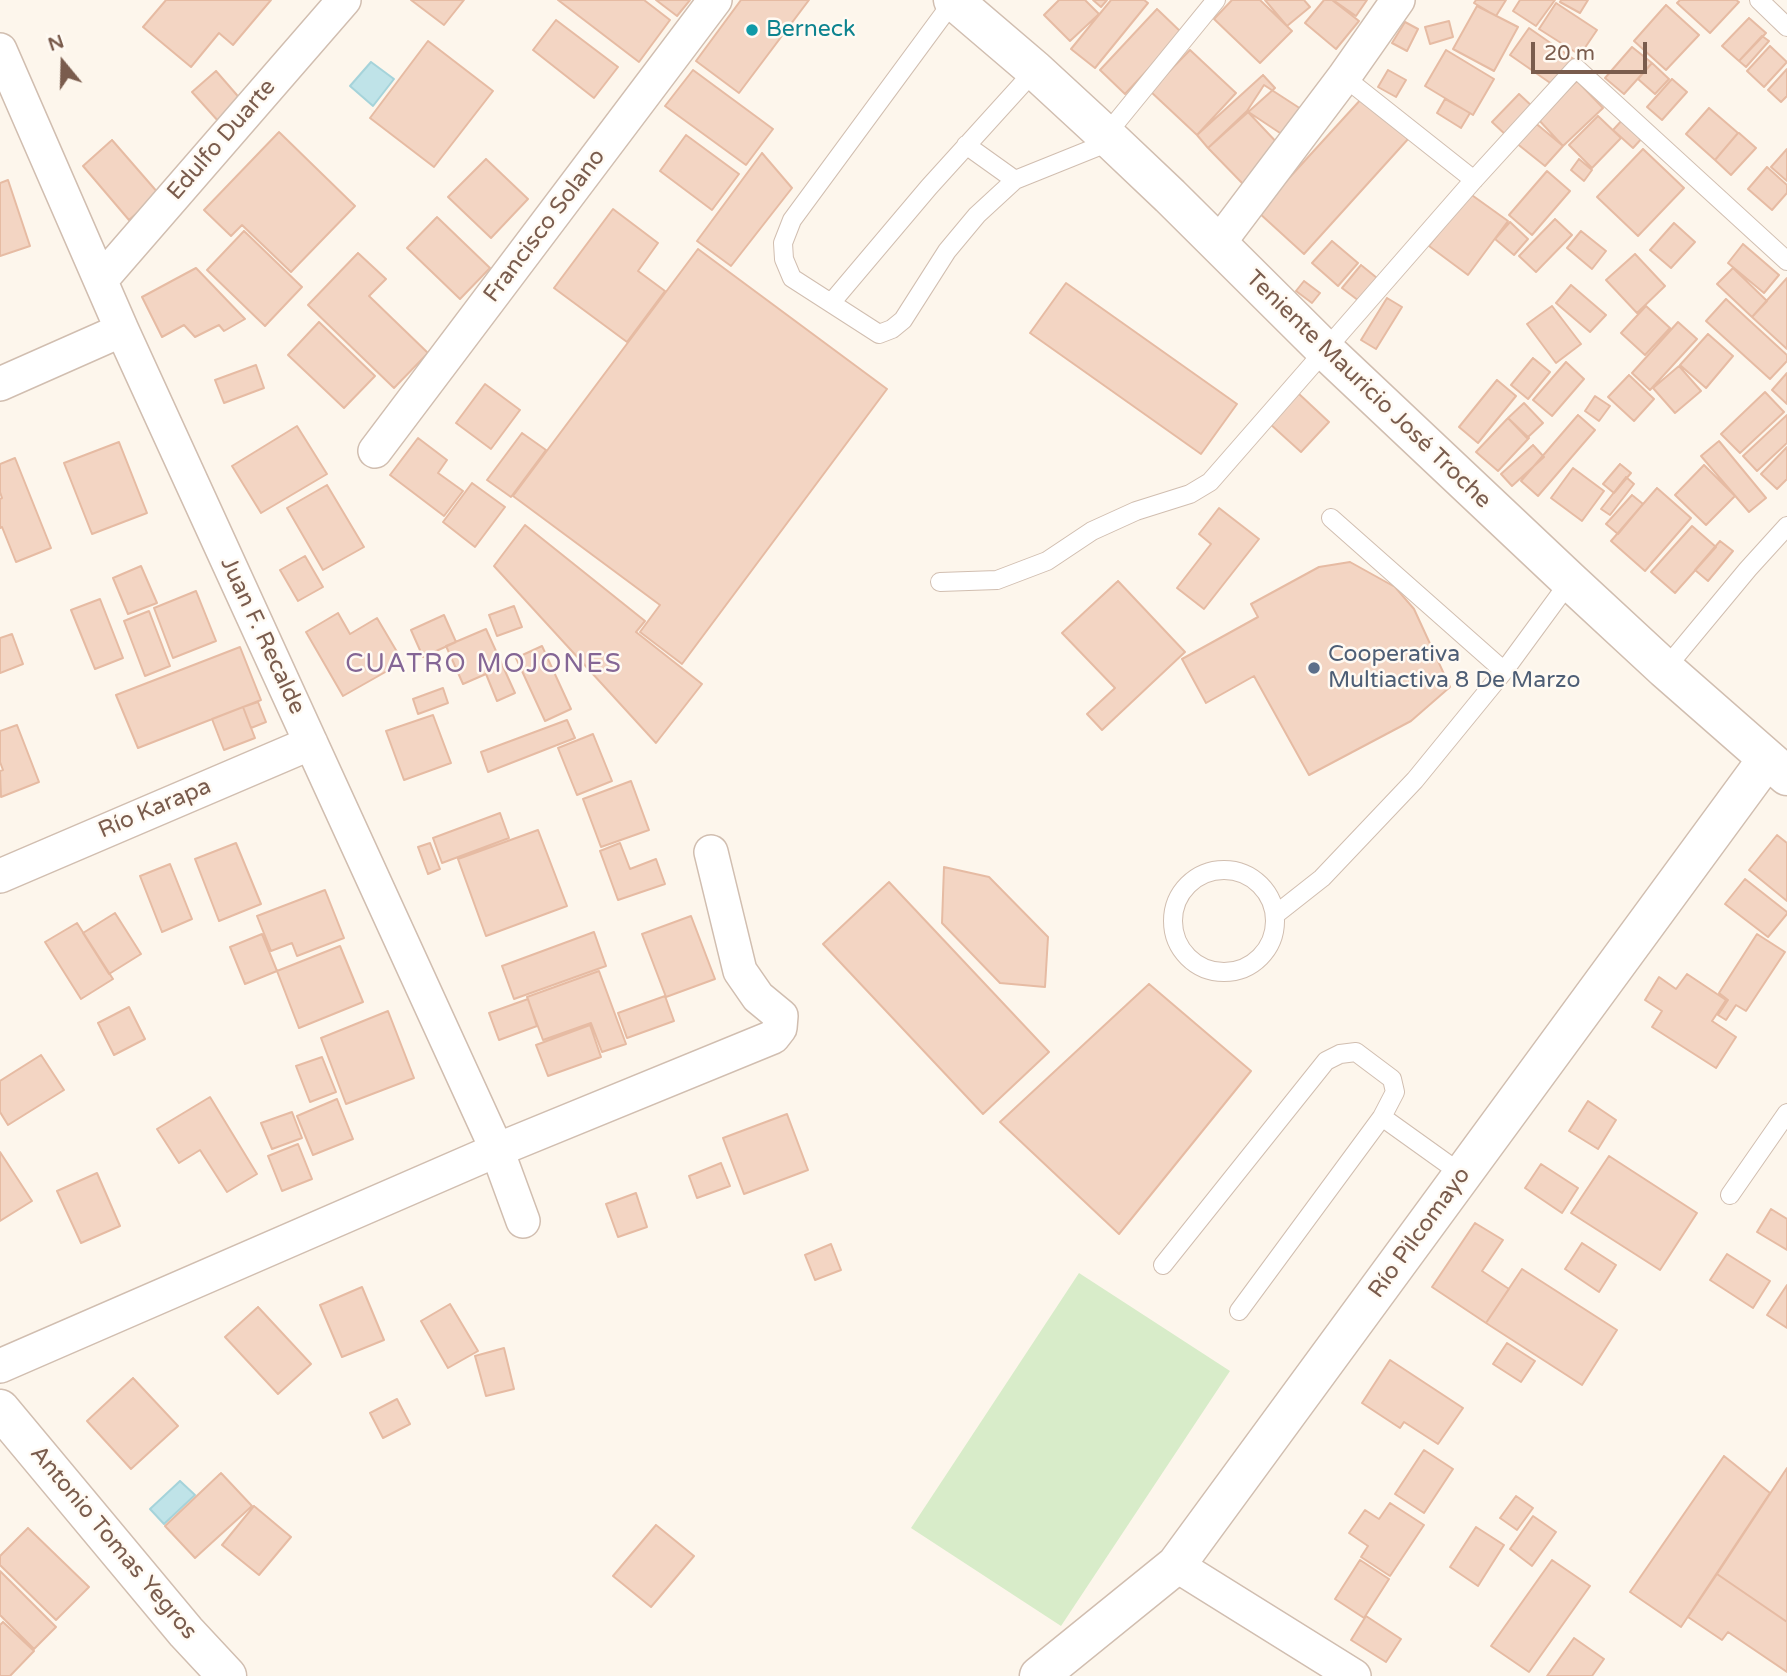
<!DOCTYPE html>
<html>
<head>
<meta charset="utf-8">
<style>
	body { margin:0 }
	#map { position:relative; width:1787px; height:1676px; overflow:hidden; background:#fdf6ec; font-family:"Varela Round",sans-serif }
	canvas { display:block }
	.north { position:absolute; left:28px; top:28px; width:70px; height:70px; -webkit-text-stroke:5px #fffaf3; paint-order:stroke; rotate:341deg; font-size:19px; font-weight:700; line-height:28px; text-align:center; color:#7a5c4d }
	.north::after { content:''; display:block; margin:auto; width:24px; height:32px; background:#7a5c4d; clip-path:polygon(50% 0,100% 100%,50% 72%,0 100%) }
	.scale { position:absolute; left:1531px; top:42px; width:116px; height:32px; box-sizing:border-box; border:4px solid #7a5c4d; border-top:0; padding-left:9px; font-size:21px; line-height:24px; white-space:nowrap; color:#7a5c4d; -webkit-text-stroke:5px #fffaf3; paint-order:stroke }
</style>
</head>
<body>
<div id="map">
<canvas width="1787" height="1676"></canvas>
<div class="north">N</div>
<div class="scale">20 m</div>
</div>
<script>
const context = document.querySelector('canvas').getContext('2d');
context.lineJoin = 'round';
function paint(path, color) {
  context.fillStyle = color;
  context.fill(path, 'evenodd');
}
function toPath(rows) {
  const path = new Path2D();
  for (const r of rows) {
    if (r.length === 3) {
      path.moveTo(r[0] + r[2], r[1]);
      path.arc(r[0], r[1], r[2], 0, 2 * Math.PI);
      continue;
    }
    path.moveTo(r[0], r[1]);
    for (let i = 2; i < r.length; i += 2) path.lineTo(r[i], r[i + 1]);
  }
  return path;
}
function trace(path, color, width, dash) {
  context.strokeStyle = color;
  context.lineWidth = width;
  context.lineCap = dash ? 'butt' : 'round';
  context.setLineDash(dash || []);
  context.stroke(path);
}
function label(font, color, halo, rows, align = 'center') {
  context.font = font + ' "Varela Round",sans-serif';
  context.lineWidth = 5;
  context.setLineDash([]);
  context.textBaseline = 'middle';
  context.strokeStyle = halo;
  context.fillStyle = color;
  for (const [text, x, y, turn = 0] of rows) {
    context.save();
    context.translate(x, y);
    context.rotate((+turn || 0) * Math.PI / 180);
    context.textAlign = isNaN(turn) ? turn : align;
    if (halo) context.strokeText(text, 0, 0);
    context.fillText(text, 0, 0);
    context.restore();
  }
}
paint(toPath([
	[1079,1273,1230,1371,1061,1626,911,1528]
]), '#d8ecc9');
const water = toPath([
	[371,62,394,79,373,106,350,86,371,62],
	[180,1481,195,1495,164,1524,150,1509,180,1481]
]);
paint(water, '#bfe3e8');
trace(water, '#a5d3da', 2);
const building = toPath([
	[166,0,271,0,233,45,219,33,191,67,143,27,166,0],
	[411,0,464,0,444,25,411,0],
	[558,0,644,0,670,20,639,62,558,0],
	[656,0,690,0,677,16,656,0],
	[741,0,809,0,739,93,696,61,741,0],
	[1059,0,1085,0,1099,14,1070,41,1044,15,1059,0],
	[1093,0,1107,0,1101,7,1093,0],
	[1111,0,1144,0,1148,3,1095,68,1071,49,1111,0],
	[1232,0,1260,0,1292,31,1260,63,1214,19,1232,0],
	[1265,0,1304,0,1310,7,1287,26,1265,0],
	[1324,0,1332,0,1359,21,1336,49,1305,23,1324,0],
	[1333,0,1367,0,1356,16,1333,0],
	[1476,0,1506,0,1496,16,1474,3,1476,0],
	[1520,0,1555,0,1536,26,1513,11,1520,0],
	[1561,0,1588,0,1580,13,1560,2,1561,0],
	[1680,0,1736,0,1739,2,1710,33,1677,3,1680,0],
	[1556,3,1597,30,1580,55,1539,29,1556,3],
	[1666,5,1699,35,1666,70,1634,41,1666,5],
	[1477,6,1518,27,1494,71,1453,49,1477,6],
	[1157,9,1182,33,1125,94,1100,70,1157,9],
	[1749,18,1766,33,1739,61,1722,46,1749,18],
	[556,20,618,67,594,98,533,50,556,20],
	[1449,21,1453,37,1430,44,1425,27,1449,21],
	[1405,22,1418,29,1407,51,1392,43,1405,22],
	[1529,28,1575,60,1556,87,1510,55,1529,28],
	[1762,36,1769,41,1746,67,1739,61,1762,36],
	[428,41,493,91,434,167,370,118,428,41],
	[1770,46,1787,62,1764,87,1747,71,1770,46],
	[1632,47,1652,63,1624,94,1605,78,1632,47],
	[1190,50,1236,93,1197,135,1150,91,1190,50],
	[1446,50,1494,79,1473,115,1425,86,1446,50],
	[1652,63,1669,79,1655,94,1638,79,1652,63],
	[1787,69,1787,96,1781,102,1768,90,1787,69],
	[693,70,773,129,746,165,665,106,693,70],
	[1388,70,1406,80,1396,97,1378,87,1388,70],
	[216,71,243,102,219,122,192,92,216,71],
	[1263,75,1275,88,1208,148,1197,135,1263,75],
	[1672,79,1687,92,1662,120,1647,107,1672,79],
	[1577,81,1603,108,1563,146,1537,118,1577,81],
	[1264,85,1301,109,1283,135,1247,111,1264,85],
	[1519,94,1534,108,1507,136,1492,122,1519,94],
	[1363,97,1409,138,1304,254,1258,212,1363,97],
	[1445,99,1470,113,1461,128,1437,113,1445,99],
	[1709,108,1738,133,1715,160,1686,134,1709,108],
	[1247,111,1282,148,1244,185,1208,148,1247,111],
	[1598,116,1621,138,1592,168,1569,145,1598,116],
	[1624,118,1644,136,1633,148,1613,130,1624,118],
	[1533,121,1563,146,1545,166,1515,142,1533,121],
	[279,132,355,206,291,272,242,225,231,236,204,210,279,132],
	[1738,133,1739,133,1756,148,1731,175,1715,160,1738,133],
	[686,135,739,174,712,210,660,171,686,135],
	[112,140,159,194,129,220,83,166,112,140],
	[1643,149,1684,188,1638,236,1597,197,1643,149],
	[1787,149,1787,181,1771,167,1787,149],
	[762,153,792,188,731,266,697,241,762,153],
	[486,159,528,199,491,238,448,197,486,159],
	[1579,159,1592,170,1584,181,1571,170,1579,159],
	[1767,167,1787,185,1787,193,1772,210,1748,189,1767,167],
	[1547,171,1570,191,1532,235,1509,215,1547,171],
	[8,180,30,246,0,256,0,183,8,180],
	[1469,193,1508,221,1468,275,1429,246,1469,193],
	[613,209,658,243,638,271,665,291,627,342,554,288,613,209],
	[437,217,490,268,460,299,407,248,437,217],
	[1555,219,1572,235,1536,272,1519,256,1555,219],
	[1510,222,1528,239,1514,255,1495,239,1510,222],
	[1674,223,1695,242,1671,268,1650,250,1674,223],
	[244,231,302,287,265,326,207,270,244,231],
	[1581,231,1606,251,1592,269,1567,248,1581,231],
	[1332,241,1358,263,1338,286,1312,263,1332,241],
	[1743,244,1779,275,1764,293,1728,263,1743,244],
	[698,249,887,389,682,664,640,632,660,605,513,496,698,249],
	[358,253,386,279,369,296,428,353,394,388,308,305,358,253],
	[1635,254,1665,286,1637,313,1606,280,1635,254],
	[1361,265,1377,278,1359,301,1342,288,1361,265],
	[196,268,245,319,224,331,219,325,195,337,184,325,162,337,142,297,196,268],
	[1733,268,1767,301,1752,317,1717,284,1733,268],
	[1787,278,1787,349,1752,317,1787,278],
	[1304,281,1320,293,1312,303,1296,291,1304,281],
	[1066,283,1237,404,1201,454,1030,333,1066,283],
	[1571,285,1606,315,1590,332,1556,303,1571,285],
	[1387,298,1402,307,1376,349,1361,340,1387,298],
	[1726,299,1787,355,1787,361,1770,379,1706,321,1726,299],
	[1552,306,1581,344,1556,363,1527,324,1552,306],
	[1646,306,1670,328,1645,355,1621,333,1646,306],
	[319,322,375,376,344,408,288,355,319,322],
	[1678,322,1697,339,1650,390,1632,373,1678,322],
	[1708,334,1733,356,1706,388,1680,365,1708,334],
	[1533,358,1550,372,1528,399,1511,385,1533,358],
	[1566,362,1584,379,1552,416,1533,400,1566,362],
	[256,365,264,388,224,403,215,380,256,365],
	[1679,366,1701,391,1675,413,1653,388,1679,366],
	[1787,373,1787,404,1772,390,1787,373],
	[1629,375,1654,399,1634,421,1608,397,1629,375],
	[1497,380,1516,396,1478,443,1459,427,1497,380],
	[485,384,520,410,491,449,456,423,485,384],
	[1765,392,1784,412,1740,453,1721,434,1765,392],
	[1298,393,1329,422,1301,452,1269,423,1298,393],
	[1595,396,1610,406,1599,421,1585,411,1595,396],
	[1524,403,1543,423,1527,438,1508,418,1524,403],
	[1578,415,1595,430,1538,496,1521,481,1578,415],
	[1787,415,1787,443,1757,471,1743,456,1787,415],
	[1508,418,1529,438,1498,471,1476,452,1508,418],
	[297,426,327,474,261,513,232,466,297,426],
	[522,433,546,450,511,497,487,480,522,433],
	[418,438,447,460,438,473,463,491,444,516,390,475,418,438],
	[1719,441,1766,498,1749,512,1701,456,1719,441],
	[119,442,147,513,92,534,64,463,119,442],
	[1533,445,1544,457,1512,486,1501,474,1533,445],
	[1787,447,1787,479,1777,489,1761,474,1787,447],
	[15,458,51,548,16,562,2,527,0,528,0,499,2,498,0,492,0,464,15,458],
	[1620,464,1631,473,1614,493,1603,484,1620,464],
	[1704,465,1735,496,1706,525,1675,495,1704,465],
	[1573,468,1604,491,1582,521,1551,498,1573,468],
	[1626,477,1634,484,1610,515,1601,509,1626,477],
	[472,483,505,507,475,547,443,522,472,483],
	[327,485,364,547,323,570,287,508,327,485],
	[1657,488,1691,518,1645,571,1611,541,1657,488],
	[1632,495,1643,504,1618,534,1606,524,1632,495],
	[1219,508,1259,539,1204,609,1177,588,1211,544,1199,534,1219,508],
	[525,525,645,621,636,632,702,684,656,743,494,566,525,525],
	[1692,526,1716,547,1675,593,1651,572,1692,526],
	[1720,541,1733,551,1708,581,1695,570,1720,541],
	[305,556,323,587,298,601,280,570,305,556],
	[1350,562,1395,587,1414,609,1450,687,1411,721,1309,775,1254,676,1206,703,1182,659,1258,617,1251,604,1319,567,1350,562],
	[141,566,157,603,128,614,113,578,141,566],
	[1118,581,1185,652,1102,730,1087,714,1115,688,1062,633,1118,581],
	[196,591,216,641,173,658,154,608,196,591],
	[100,599,123,658,95,669,71,610,100,599],
	[514,606,522,627,497,636,489,615,514,606],
	[149,611,170,666,145,676,124,621,149,611],
	[338,613,350,634,377,618,403,662,343,696,306,632,338,613],
	[444,615,456,642,423,657,411,630,444,615],
	[486,629,515,693,497,701,486,674,463,684,446,646,486,629],
	[12,634,23,664,0,673,0,638,12,634],
	[542,646,571,709,545,721,516,658,542,646],
	[240,647,261,700,138,748,116,695,240,647],
	[443,688,448,703,418,714,413,699,443,688],
	[258,702,266,722,251,728,243,707,258,702],
	[243,707,255,738,224,750,212,719,243,707],
	[433,715,451,763,404,780,386,731,433,715],
	[567,720,575,738,488,772,481,752,567,720],
	[17,725,39,782,1,797,0,771,3,770,0,762,0,731,17,725],
	[593,734,612,781,577,795,558,748,593,734],
	[631,781,649,830,601,847,583,799,631,781],
	[500,813,509,838,442,863,433,838,500,813],
	[538,830,567,906,486,936,458,859,538,830],
	[1777,835,1787,843,1787,901,1749,870,1777,835],
	[236,843,261,904,219,921,195,859,236,843],
	[430,843,440,869,428,874,418,847,430,843],
	[620,843,630,869,656,859,665,884,618,900,600,851,620,843],
	[170,864,192,919,162,932,140,876,170,864],
	[944,867,989,877,1048,937,1045,987,1000,983,942,923,944,867],
	[1745,879,1787,912,1787,914,1768,937,1725,904,1745,879],
	[889,882,1049,1052,983,1114,823,944,889,882],
	[325,890,344,938,297,956,292,943,271,951,257,916,325,890],
	[115,913,141,954,109,974,83,933,115,913],
	[691,916,715,979,666,997,642,934,691,916],
	[77,923,113,979,81,999,45,942,77,923],
	[594,932,606,966,514,999,502,966,594,932],
	[262,934,277,971,245,984,230,947,262,934],
	[1757,934,1785,952,1746,1011,1736,1005,1726,1020,1718,1015,1728,1000,1719,993,1757,934],
	[340,946,363,1002,299,1028,277,971,340,946],
	[599,971,626,1044,602,1052,591,1023,543,1040,527,997,599,971],
	[1687,974,1726,1000,1712,1021,1736,1037,1716,1068,1652,1027,1662,1011,1645,1000,1659,977,1676,989,1687,974],
	[1149,984,1251,1071,1119,1234,1000,1122,1149,984],
	[665,996,674,1021,627,1038,618,1013,665,996],
	[528,999,537,1026,499,1040,489,1013,528,999],
	[129,1007,145,1039,114,1055,98,1023,129,1007],
	[388,1011,414,1078,346,1104,321,1038,388,1011],
	[590,1025,601,1057,548,1076,536,1045,590,1025],
	[41,1055,64,1090,8,1125,0,1112,0,1081,41,1055],
	[322,1057,336,1092,310,1102,296,1066,322,1057],
	[210,1097,257,1174,227,1192,200,1150,179,1163,157,1129,210,1097],
	[337,1099,353,1139,313,1155,297,1116,337,1099],
	[1588,1101,1616,1120,1598,1149,1569,1131,1588,1101],
	[292,1112,302,1138,272,1149,261,1123,292,1112],
	[787,1114,808,1170,744,1194,723,1138,787,1114],
	[298,1144,312,1179,282,1191,268,1156,298,1144],
	[0,1152,32,1201,0,1221,0,1152],
	[1609,1156,1697,1213,1660,1270,1571,1213,1609,1156],
	[721,1163,730,1186,697,1198,689,1176,721,1163],
	[1541,1164,1578,1188,1562,1213,1525,1188,1541,1164],
	[97,1173,120,1226,81,1243,57,1191,97,1173],
	[636,1193,647,1227,618,1237,606,1204,636,1193],
	[1771,1209,1787,1219,1787,1250,1757,1232,1771,1209],
	[1475,1223,1503,1240,1482,1271,1509,1289,1486,1323,1432,1287,1475,1223],
	[1582,1243,1616,1265,1599,1292,1565,1269,1582,1243],
	[831,1244,841,1270,815,1280,805,1255,831,1244],
	[1727,1254,1770,1281,1753,1308,1710,1280,1727,1254],
	[1522,1269,1617,1330,1582,1385,1486,1323,1522,1269],
	[1787,1285,1787,1328,1767,1315,1787,1285],
	[362,1287,384,1340,342,1357,320,1305,362,1287],
	[450,1304,478,1351,448,1368,421,1321,450,1304],
	[258,1307,311,1364,278,1394,225,1337,258,1307],
	[1507,1343,1535,1361,1521,1382,1493,1364,1507,1343],
	[504,1348,514,1389,486,1396,475,1356,504,1348],
	[1390,1360,1463,1408,1438,1444,1404,1422,1400,1428,1362,1403,1390,1360],
	[133,1378,178,1426,131,1469,87,1421,133,1378],
	[397,1399,410,1424,383,1438,370,1413,397,1399],
	[1424,1450,1453,1469,1424,1513,1395,1494,1424,1450],
	[1724,1456,1770,1493,1681,1627,1630,1592,1724,1456],
	[1787,1468,1787,1622,1717,1574,1787,1468],
	[221,1473,252,1506,195,1558,165,1526,221,1473],
	[1516,1496,1533,1508,1517,1530,1500,1518,1516,1496],
	[1390,1503,1424,1525,1390,1576,1361,1557,1368,1546,1349,1533,1365,1510,1379,1519,1390,1503],
	[254,1506,291,1537,259,1575,222,1545,254,1506],
	[1533,1516,1556,1532,1532,1566,1510,1549,1533,1516],
	[656,1525,694,1556,651,1607,613,1576,656,1525],
	[1476,1527,1504,1545,1478,1586,1450,1567,1476,1527],
	[28,1528,89,1587,56,1620,0,1565,0,1556,28,1528],
	[1360,1560,1389,1579,1364,1618,1335,1599,1360,1560],
	[1552,1560,1590,1586,1529,1672,1491,1646,1552,1560],
	[0,1571,56,1627,34,1649,0,1615,0,1571],
	[1717,1574,1787,1622,1787,1672,1728,1632,1722,1640,1688,1617,1717,1574],
	[1366,1616,1401,1639,1386,1662,1351,1640,1366,1616],
	[3,1622,34,1651,10,1676,0,1676,0,1625,3,1622],
	[1574,1638,1604,1659,1592,1676,1547,1676,1574,1638]
]);
paint(building, '#f3d5c3');
trace(building, '#e6bba3', 2);
const service = toPath([
	[954,0,792,220,783,243,784,259,792,278,879,334,892,329,903,320,947,251,977,215,1015,180,966,145],
	[1759,0,1787,27],
	[1344,77,1474,180],
	[1105,136,1216,0],
	[1015,180,1112,141],
	[831,303,929,187,1035,70],
	[1331,518,1504,671],
	[940,582,997,580,1047,561,1092,531,1136,511,1190,494,1210,482,1472,182,1576,68,1787,261],
	[1665,669,1748,569,1787,526],
	[1224,921,51],
	[1275,915,1322,878,1415,780,1504,671,1570,581],
	[1730,1195,1787,1113],
	[1163,1265,1326,1061,1340,1054,1356,1052,1392,1079,1395,1092,1382,1117],
	[1239,1311,1382,1117,1463,1175]
]);
const minor = toPath([
	[0,50,122,330,497,1150,523,1221],
	[1218,244,1344,77,1398,0],
	[101,280,344,0],
	[0,384,122,330],
	[375,451,715,0],
	[0,876,311,743],
	[0,1366,497,1150,773,1037,780,1028,781,1016,758,997,740,971,711,852],
	[1176,1565,1354,1676]
]);
const tertiary = toPath([
	[953,0,1035,70,1112,141,1170,196,1325,350,1570,581,1665,669,1787,776],
	[0,1409,186,1632,227,1676],
	[1039,1676,1176,1565,1767,759]
]);
trace(service, '#d1beb0', 20);
trace(minor, '#d1beb0', 36);
trace(tertiary, '#d1beb0', 41);
trace(service, '#fff', 18);
trace(minor, '#fff', 33);
trace(tertiary, '#fff', 38);
for (const [x, y, r, color] of [
	[752,30,7,"#0f9aa8"],
	[1314,668,7,"#5c6f8a"]
]) {
  const dot = new Path2D();
  dot.arc(x, y, r, 0, 2 * Math.PI);
  context.fillStyle = color;
  context.fill(dot);
  trace(dot, '#fffaf3', 2.5);
}
label('23px', '#0d838f', '#fffaf3', [
	["Berneck",766,30]
], 'left');
label('23px', '#7a5c4d', '#fffaf3', [
	["Edulfo Duarte",222,140,-49],
	["Francisco Solano",545,226,-53],
	["Teniente Mauricio José Troche",1368,390,44],
	["Juan F. Recalde",262,636,65],
	["Río Karapa",155,809,-23],
	["Río Pilcomayo",1420,1233,-54],
	["Antonio Tomas Yegros",113,1543,50]
]);
label('23px', '#4e5e75', '#fffaf3', [
	["Cooperativa",1328,655],
	["Multiactiva 8 De Marzo",1328,681]
], 'left');
context.letterSpacing = '2px';
label('26px', '#846695', '#fffaf3', [
	["CUATRO MOJONES",484,665]
]);
context.letterSpacing = '0px';
</script>
</body>
</html>
